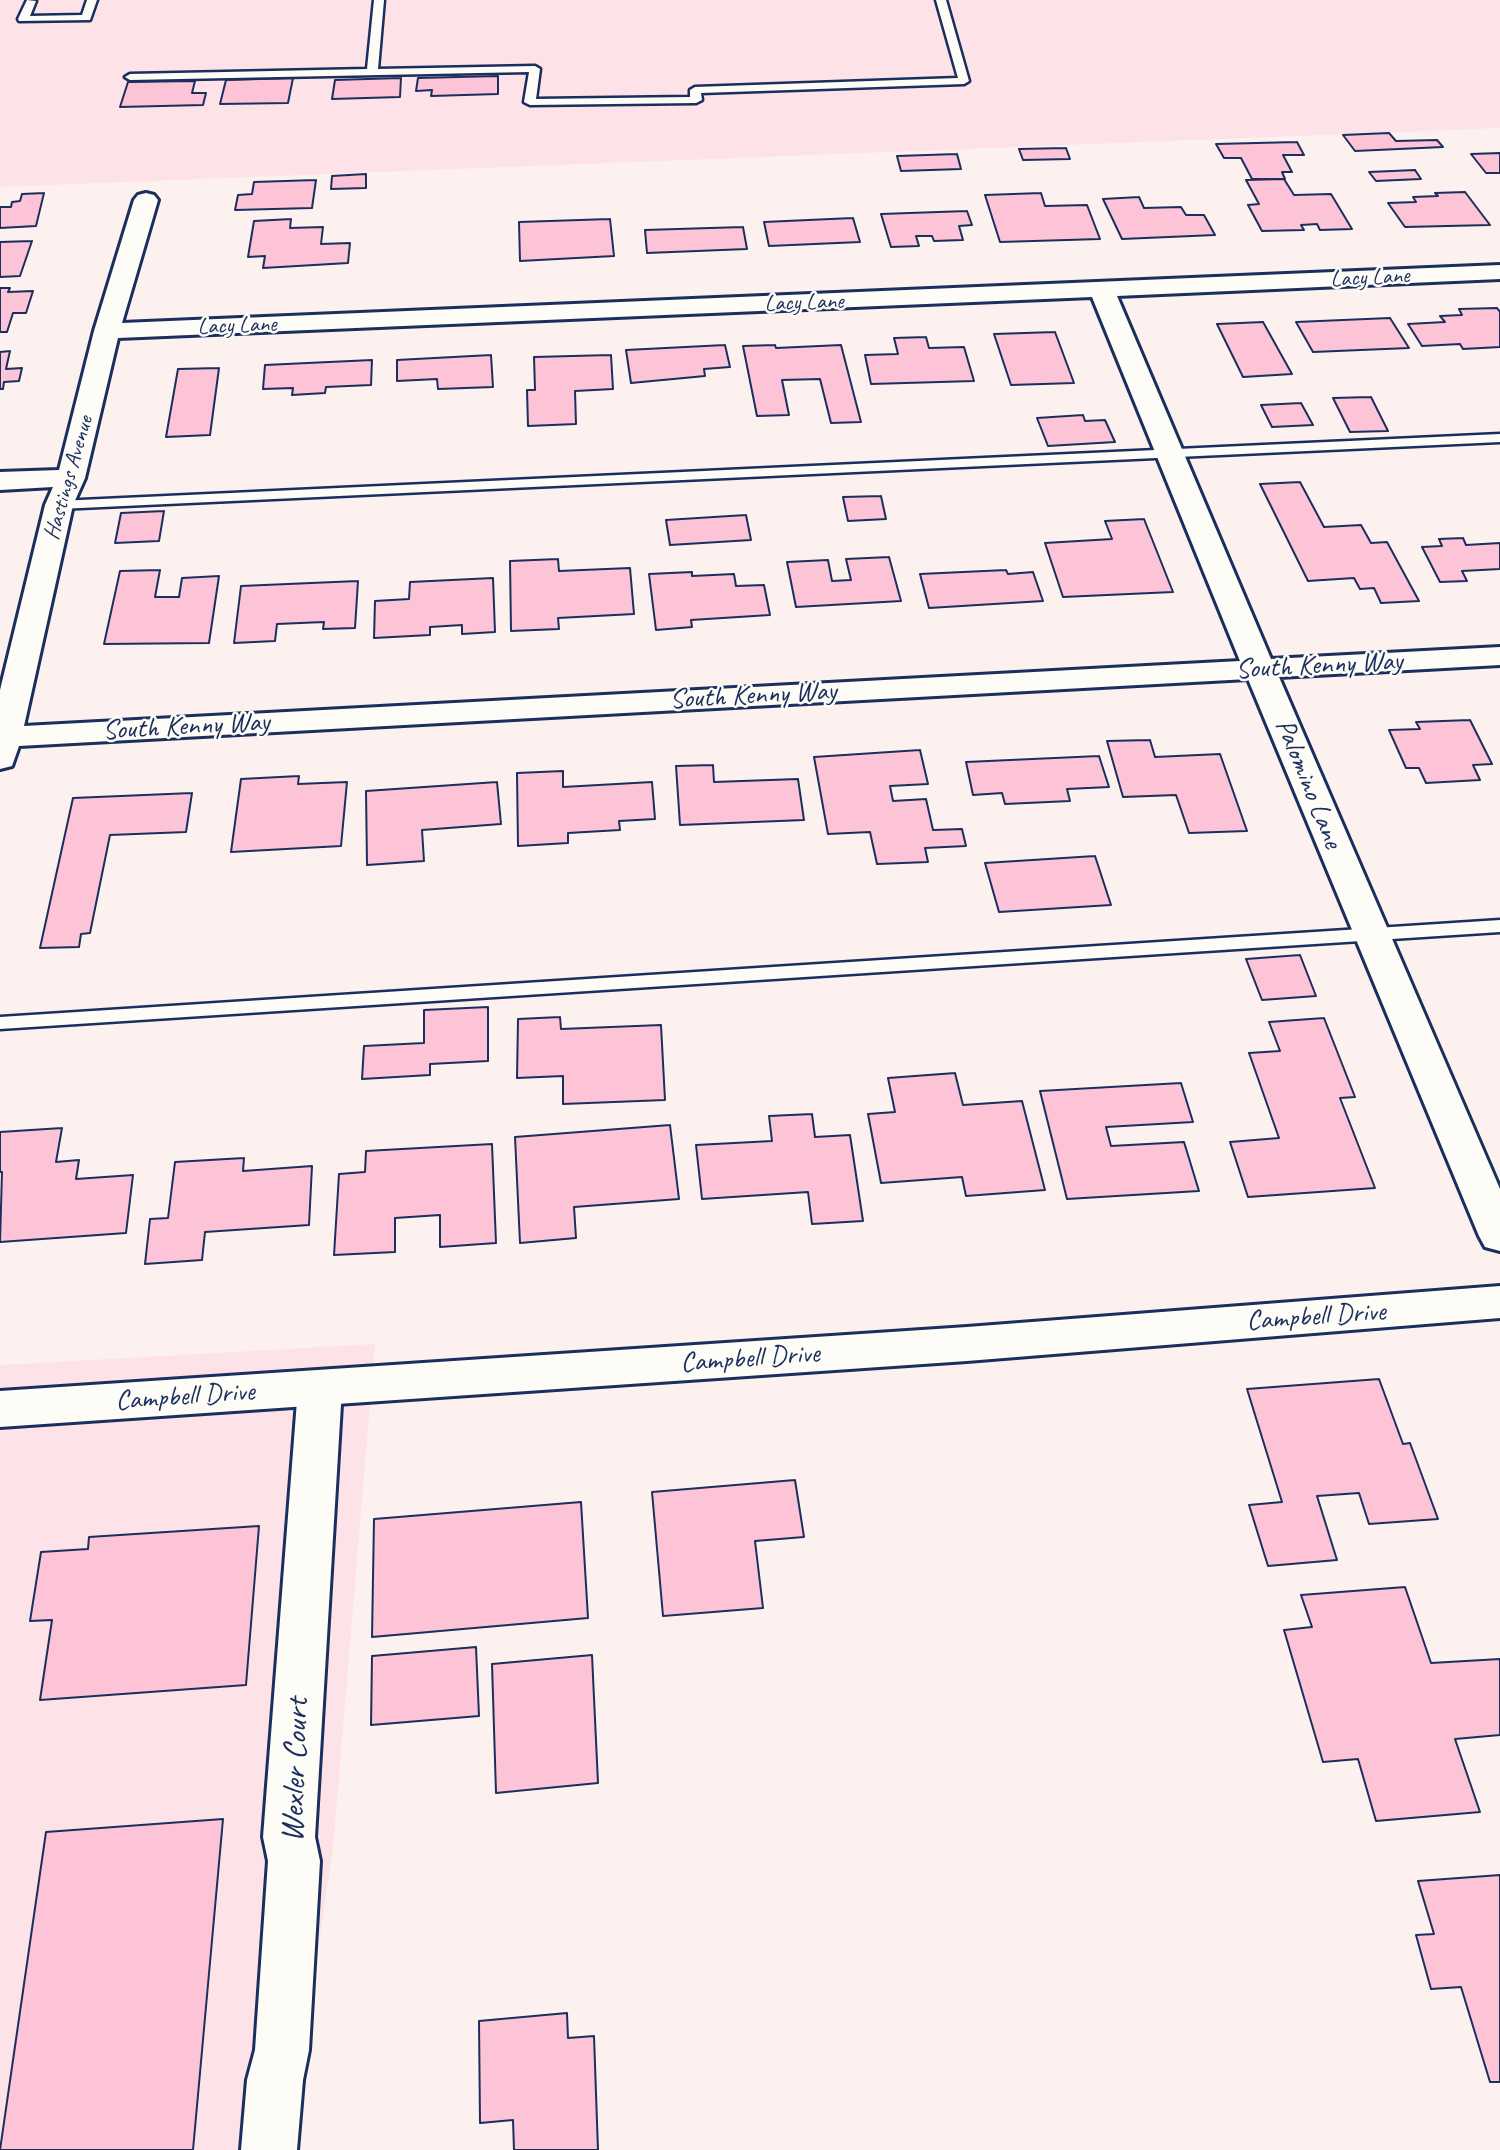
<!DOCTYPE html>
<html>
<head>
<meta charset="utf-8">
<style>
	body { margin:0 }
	canvas { display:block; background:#fdf1f0 }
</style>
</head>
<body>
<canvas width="1500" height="2150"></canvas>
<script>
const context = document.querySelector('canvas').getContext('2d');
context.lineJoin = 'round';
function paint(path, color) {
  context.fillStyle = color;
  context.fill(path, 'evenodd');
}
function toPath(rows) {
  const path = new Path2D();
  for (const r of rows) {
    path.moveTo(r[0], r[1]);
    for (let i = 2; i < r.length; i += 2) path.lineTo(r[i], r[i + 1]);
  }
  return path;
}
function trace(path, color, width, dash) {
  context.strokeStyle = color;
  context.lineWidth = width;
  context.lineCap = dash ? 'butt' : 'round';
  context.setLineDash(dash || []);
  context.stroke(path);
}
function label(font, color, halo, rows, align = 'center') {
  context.font = font + ' Caveat,sans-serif';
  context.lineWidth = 5;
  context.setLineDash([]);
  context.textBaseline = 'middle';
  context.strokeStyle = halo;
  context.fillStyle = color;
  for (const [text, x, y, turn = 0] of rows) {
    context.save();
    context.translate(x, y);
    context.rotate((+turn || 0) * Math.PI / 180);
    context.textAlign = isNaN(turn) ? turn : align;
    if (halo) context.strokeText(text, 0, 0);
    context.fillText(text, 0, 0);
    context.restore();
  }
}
paint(toPath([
	[0,0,1500,0,1500,128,0,187],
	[375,1344,333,1849,288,2150,0,2150,0,1365]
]), '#fde3e8');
const building = toPath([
	[498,76,498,94,431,96,432,90,416,91,418,78,498,76],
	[293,78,288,103,220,104,226,80,293,78],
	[401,78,400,97,332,99,335,80,401,78],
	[195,81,192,93,206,93,203,105,120,107,128,82,195,81],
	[1389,133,1396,141,1437,140,1443,147,1355,151,1343,135,1389,133],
	[1297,142,1304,155,1283,155,1292,172,1282,172,1285,179,1252,179,1241,158,1224,158,1216,144,1297,142],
	[1066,148,1070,159,1023,160,1019,149,1066,148],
	[1500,153,1500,173,1486,173,1471,154,1500,153],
	[957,154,961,169,901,171,897,156,957,154],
	[1415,170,1421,179,1376,181,1369,172,1415,170],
	[366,174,366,188,331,189,332,176,366,174],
	[1284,179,1294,195,1331,194,1352,229,1320,230,1317,224,1301,225,1304,230,1262,231,1248,205,1259,204,1246,180,1284,179],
	[316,180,312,208,235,210,238,195,252,194,254,182,316,180],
	[1465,192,1490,225,1405,227,1388,203,1416,202,1413,197,1438,196,1435,193,1465,192],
	[44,193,36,226,0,228,0,207,11,207,12,202,20,201,22,194,44,193],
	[1041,193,1045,206,1087,205,1100,239,1000,242,985,195,1041,193],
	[1139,197,1144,208,1181,207,1186,215,1204,215,1215,235,1122,239,1103,199,1139,197],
	[967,211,972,225,959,226,963,240,934,241,932,236,916,236,919,246,891,247,881,214,967,211],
	[853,218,860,242,769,246,764,222,853,218],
	[291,219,290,228,323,227,321,244,350,243,348,263,263,268,265,256,248,257,254,221,291,219],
	[610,219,614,256,520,261,519,222,610,219],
	[743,227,747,249,647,253,645,230,743,227],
	[32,241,20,276,0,277,0,242,32,241],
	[0,288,10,288,8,292,33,291,26,313,13,313,7,332,0,332,0,288],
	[1497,308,1500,312,1500,347,1463,349,1460,344,1422,346,1408,324,1445,322,1440,316,1462,315,1459,309,1497,308],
	[1390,318,1409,348,1313,352,1296,322,1390,318],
	[1263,322,1292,374,1243,377,1217,324,1263,322],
	[1055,332,1074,383,1011,385,994,334,1055,332],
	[926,337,929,348,964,347,974,381,871,384,865,355,898,354,894,338,926,337],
	[725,345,730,367,704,369,705,376,631,383,626,350,725,345],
	[775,345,776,348,841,345,861,422,831,423,820,379,782,380,789,415,757,416,743,346,775,345],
	[10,351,6,369,22,368,19,381,4,382,3,389,0,389,0,352,10,351],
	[491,355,493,387,438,389,437,379,397,381,397,360,491,355],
	[611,355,613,389,575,391,576,424,528,426,527,390,535,390,534,357,611,355],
	[372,360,371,385,326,387,325,393,292,395,293,388,263,389,265,365,372,360],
	[219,368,210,435,166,437,178,369,219,368],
	[1371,397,1388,431,1350,432,1333,398,1371,397],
	[1301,403,1313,425,1272,427,1261,405,1301,403],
	[1083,415,1085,421,1105,420,1115,442,1048,446,1037,418,1083,415],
	[1300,482,1324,527,1361,525,1371,543,1387,542,1419,601,1381,603,1374,588,1360,589,1354,578,1308,581,1260,484,1300,482],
	[881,496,886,519,848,521,843,497,881,496],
	[164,511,159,541,115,543,121,513,164,511],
	[746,515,751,540,670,545,666,520,746,515],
	[1144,519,1173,592,1063,597,1045,543,1112,539,1105,521,1144,519],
	[1463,538,1466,545,1500,543,1500,569,1462,571,1467,581,1440,582,1422,547,1442,546,1439,539,1463,538],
	[889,557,901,601,796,607,787,562,828,560,832,581,851,580,846,559,889,557],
	[558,559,559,571,630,568,634,614,558,618,559,629,511,631,510,561,558,559],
	[160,570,155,597,179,597,182,578,219,576,209,643,104,644,120,571,160,570],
	[1006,570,1008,574,1033,572,1043,601,929,608,920,574,1006,570],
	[692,572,692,576,734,574,736,586,764,585,770,615,691,620,692,627,656,630,649,574,692,572],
	[493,578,495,632,462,634,462,625,430,627,430,635,374,638,375,601,409,599,410,582,493,578],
	[358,581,355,628,323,629,324,622,277,624,275,641,234,643,241,586,358,581],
	[1470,720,1492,764,1473,765,1480,780,1426,783,1419,768,1406,768,1389,730,1420,729,1416,722,1470,720],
	[1150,740,1155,757,1220,754,1247,831,1189,833,1176,795,1123,797,1107,741,1150,740],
	[920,750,928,784,890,786,893,801,926,799,933,830,962,829,966,846,925,848,928,862,877,864,870,832,828,834,814,757,920,750],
	[1099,756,1109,787,1067,789,1070,801,1005,804,1002,793,973,795,966,762,1099,756],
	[713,765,714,782,798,779,804,820,680,825,676,766,713,765],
	[563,771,563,787,652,782,655,819,619,821,620,830,568,833,568,843,518,846,517,773,563,771],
	[299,776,298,784,347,782,341,846,231,852,241,779,299,776],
	[497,782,501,824,422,830,424,861,367,865,366,791,497,782],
	[192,793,186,832,110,835,90,933,81,934,79,947,40,948,73,798,192,793],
	[1095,856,1111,905,999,912,985,863,1095,856],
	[1300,955,1316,996,1262,1000,1246,959,1300,955],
	[488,1007,488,1061,430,1064,430,1075,362,1079,364,1046,424,1043,424,1010,488,1007],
	[560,1017,561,1029,661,1025,665,1100,563,1104,563,1076,517,1078,518,1019,560,1017],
	[1324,1018,1355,1097,1340,1098,1375,1188,1248,1197,1230,1142,1279,1138,1249,1053,1280,1051,1269,1022,1324,1018],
	[955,1073,963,1105,1022,1101,1045,1190,966,1196,962,1177,881,1183,868,1114,895,1112,888,1078,955,1073],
	[1181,1083,1193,1122,1106,1127,1111,1146,1184,1142,1199,1191,1067,1199,1040,1091,1181,1083],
	[812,1114,815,1137,850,1135,863,1221,812,1224,808,1192,702,1199,696,1145,772,1141,769,1116,812,1114],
	[670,1125,679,1199,574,1207,576,1238,520,1243,515,1137,670,1125],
	[62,1128,56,1162,79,1160,76,1179,133,1175,126,1233,0,1242,2,1172,0,1172,0,1132,62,1128],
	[492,1144,496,1243,440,1247,440,1215,395,1218,395,1252,334,1255,339,1174,365,1172,366,1151,492,1144],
	[244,1158,243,1171,312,1166,309,1225,205,1232,202,1260,145,1264,150,1219,168,1218,175,1162,244,1158],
	[1379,1379,1403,1444,1410,1443,1438,1519,1369,1524,1359,1493,1317,1496,1337,1560,1268,1566,1249,1505,1282,1502,1247,1389,1379,1379],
	[795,1480,804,1537,755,1541,763,1608,663,1616,652,1492,795,1480],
	[581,1502,588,1618,372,1637,374,1519,581,1502],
	[259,1526,246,1685,40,1700,52,1620,30,1621,41,1552,88,1549,89,1537,259,1526],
	[1405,1587,1431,1663,1500,1659,1500,1735,1455,1739,1480,1812,1376,1821,1358,1759,1323,1762,1284,1630,1312,1627,1301,1595,1405,1587],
	[476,1647,479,1716,371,1725,372,1656,476,1647],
	[592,1655,598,1783,496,1793,492,1664,592,1655],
	[223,1819,193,2150,0,2150,46,1832,223,1819],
	[1500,1875,1500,2082,1490,2082,1461,1987,1431,1989,1416,1935,1434,1934,1418,1881,1500,1875],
	[567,2013,568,2038,594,2036,598,2150,514,2150,513,2120,480,2123,479,2021,567,2013]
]);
paint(building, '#fdc3d6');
trace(building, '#1b2f5e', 2);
const lane = toPath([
	[27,0,36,1,30,16,82,15,87,0,97,0,90,20,19,21,18,19,27,0],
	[374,0,384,0,378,69,535,66,540,69,536,99,690,97,690,90,695,87,958,78,936,0,946,0,969,81,964,84,701,93,702,100,696,103,530,105,524,102,529,72,130,80,125,77,130,74,367,69,374,0],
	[1500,434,1500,442,59,509,52,505,59,501,1500,434],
	[1500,920,1500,932,0,1029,0,1017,1500,920]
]);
const street = toPath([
	[146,193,154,195,158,200,122,323,1500,265,1500,279,1117,296,1271,659,1500,647,1500,665,1279,677,1500,1189,1500,1251,1485,1247,1479,1236,1248,679,19,746,12,766,0,769,0,690,45,505,53,487,0,490,0,472,59,470,94,331,134,200,138,195,146,193],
	[1092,297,1240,661,24,726,73,505,85,478,118,338,1092,297],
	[320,1371,335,1376,342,1388,315,1837,320,1861,309,2050,303,2080,297,2150,241,2150,247,2080,255,2050,268,1861,263,1837,298,1388,305,1376,320,1371]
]);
const secondary = toPath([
	[1500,1286,1500,1318,967,1361,0,1427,0,1391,967,1327,1500,1286]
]);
trace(lane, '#1b2f5e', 5);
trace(street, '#1b2f5e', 6);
trace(secondary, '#1b2f5e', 6);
paint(lane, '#fdfcf7');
paint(street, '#fdfcf7');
paint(secondary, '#fdfcf7');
label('23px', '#1b2f5e', '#fdfcf7', [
	["Lacy Lane",1370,278,-3],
	["Lacy Lane",804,303,-2],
	["Lacy Lane",237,326,-2],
	["Hastings Avenue",69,478,-74]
]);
label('28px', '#1b2f5e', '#fdfcf7', [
	["South Kenny Way",1319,666,-3],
	["South Kenny Way",753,696,-3],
	["South Kenny Way",186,727,-3],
	["Palomino Lane",1308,784,68],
	["Campbell Drive",1316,1317,-4],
	["Campbell Drive",750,1359,-4],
	["Campbell Drive",185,1397,-4]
]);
label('33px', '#1b2f5e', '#fdfcf7', [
	["Wexler Court",296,1770,-88]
]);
</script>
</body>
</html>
